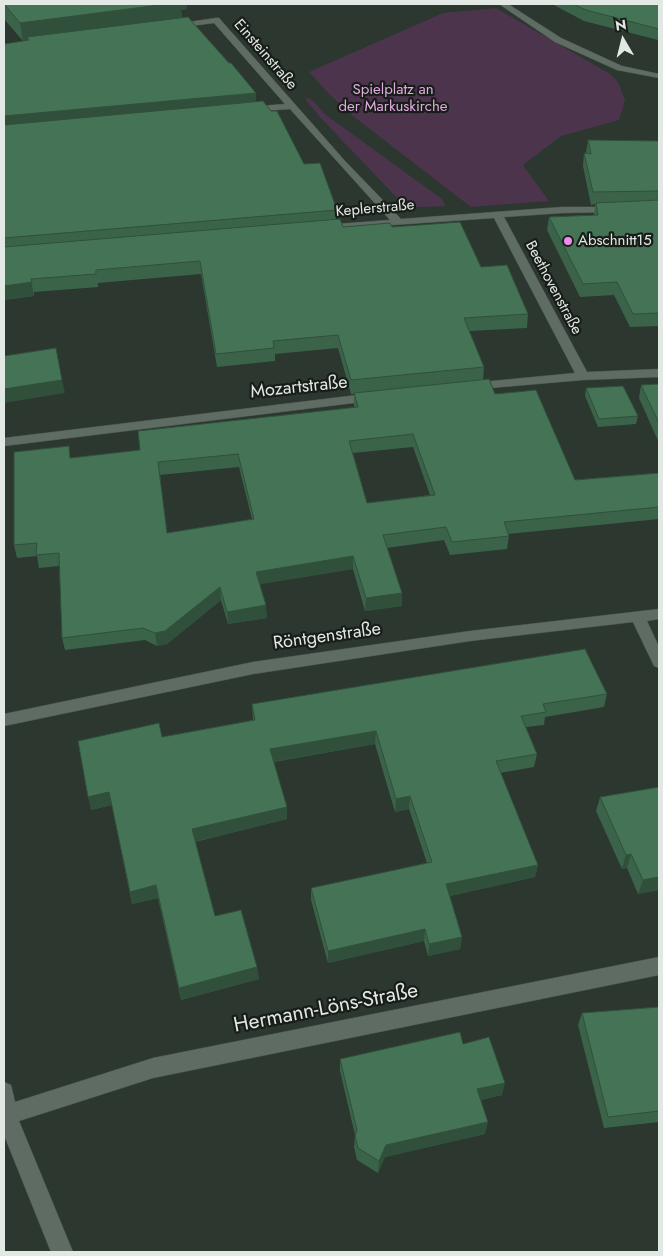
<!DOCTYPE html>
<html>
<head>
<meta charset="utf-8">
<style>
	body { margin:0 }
	#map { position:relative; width:663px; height:1256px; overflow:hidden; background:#2b372f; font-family:Jost,sans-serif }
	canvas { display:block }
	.frame { position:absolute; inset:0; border:5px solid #e2e9e4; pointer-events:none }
	.north { position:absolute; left:598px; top:15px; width:50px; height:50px; -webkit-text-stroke:4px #181d19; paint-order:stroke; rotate:352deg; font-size:14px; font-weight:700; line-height:20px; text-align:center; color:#e2e9e4 }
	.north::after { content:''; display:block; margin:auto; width:18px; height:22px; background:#e2e9e4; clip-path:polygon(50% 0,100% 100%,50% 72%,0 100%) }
</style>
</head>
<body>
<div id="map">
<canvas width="663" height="1256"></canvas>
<div class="frame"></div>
<div class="north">N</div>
</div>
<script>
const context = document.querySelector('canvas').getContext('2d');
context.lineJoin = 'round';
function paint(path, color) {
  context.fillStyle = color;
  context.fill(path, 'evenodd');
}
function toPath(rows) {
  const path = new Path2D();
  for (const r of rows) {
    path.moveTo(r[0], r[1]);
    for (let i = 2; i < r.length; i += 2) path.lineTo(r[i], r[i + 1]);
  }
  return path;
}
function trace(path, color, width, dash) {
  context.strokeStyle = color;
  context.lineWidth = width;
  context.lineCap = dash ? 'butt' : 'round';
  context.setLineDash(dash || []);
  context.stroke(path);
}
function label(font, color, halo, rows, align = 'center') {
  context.font = font + ' Jost,sans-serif';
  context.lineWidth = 4.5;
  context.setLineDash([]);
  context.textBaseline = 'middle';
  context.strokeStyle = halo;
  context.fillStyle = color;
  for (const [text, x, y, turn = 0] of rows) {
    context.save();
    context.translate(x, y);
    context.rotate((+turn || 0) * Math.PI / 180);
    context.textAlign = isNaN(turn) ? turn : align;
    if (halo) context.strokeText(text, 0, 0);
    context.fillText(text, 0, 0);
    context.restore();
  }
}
paint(toPath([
	[496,8,610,74,618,82,625,100,619,120,561,136,523,165,549,201,471,207,353,116,329,94,309,72,443,13],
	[310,98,326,115,442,199,446,206,417,207,399,200,319,116,305,99]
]), '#4c354c');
const street = toPath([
	[499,4,508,4,561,38,622,66,659,74,659,78,617,70,555,42,499,4],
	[216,18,219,18,345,161,401,219,562,207,619,207,619,211,615,212,562,213,504,217,587,372,659,369,659,377,583,380,467,390,465,387,471,383,575,373,494,218,320,230,319,228,324,225,390,220,290,109,246,112,245,110,249,107,285,104,214,23,175,28,171,26,175,24,216,18],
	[374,393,380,397,378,400,4,446,4,438,374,393],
	[659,609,659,619,647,621,659,647,659,668,654,666,633,622,470,641,253,674,4,726,4,714,253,662,470,631,659,609],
	[659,957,659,975,153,1078,19,1121,73,1252,51,1252,4,1135,4,1082,11,1085,15,1102,153,1058,659,957]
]);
trace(street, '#4a544c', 1);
paint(street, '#5f6c63');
paint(toPath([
	[4,4,186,4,187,9,181,10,182,18,256,102,304,164,337,210,336,220,343,227,392,227,481,267,528,314,527,328,469,331,484,367,483,380,575,480,659,473,659,519,508,534,509,536,507,549,450,555,444,540,387,548,402,606,365,611,353,569,260,584,267,618,228,624,221,600,167,644,157,646,145,640,65,650,62,638,59,566,39,568,37,556,17,558,14,545,72,458,140,450,354,407,354,394,351,394,338,348,275,354,275,361,217,367,201,274,98,283,98,287,34,292,34,296,4,300,4,44,23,41,4,19],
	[413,447,430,495,367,503,353,453],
	[239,467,252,519,167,533,160,475],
	[552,4,659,4,659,48,658,40,584,21],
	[588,140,659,141,659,326,630,327,614,295,580,297,547,230,549,217,594,215,595,204,591,205,583,166,584,153,586,153],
	[659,384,659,443,639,398,641,385],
	[586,388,638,416,636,424,598,427,585,396],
	[607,694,604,707,545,717,544,725,526,727,537,754,534,767,500,773,538,865,535,877,450,896,462,937,460,949,428,956,424,941,328,963,311,900,311,888,427,863,409,809,395,812,375,744,274,762,287,819,195,842,215,916,257,967,259,979,181,1000,158,898,132,904,112,805,91,810,162,737,253,720,252,704],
	[600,797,659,890,638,894,627,868,622,869,596,811],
	[659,1007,659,1122,604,1128,578,1025,582,1013],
	[463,1044,502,1095,481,1100,485,1134,385,1157,378,1173,357,1160,354,1147,355,1135,340,1071,340,1059]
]), '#3b6349');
paint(toPath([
	[167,4,186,4,187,9,181,10,182,21,27,37,28,41,23,42,20,23],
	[256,93,256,105,4,129,4,116],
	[31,279,34,296,4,300,4,286],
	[62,380,65,393,4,403,4,389],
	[353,556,353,569,256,585,256,572],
	[220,587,221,600,167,644,157,646,155,633],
	[402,593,402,606,365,611,366,598],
	[266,605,267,618,228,624,227,612],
	[376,731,375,744,271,762,270,749],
	[109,792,112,805,91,810,88,797],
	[410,796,409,809,395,812,396,799],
	[287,807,287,819,193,842,192,829],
	[631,854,627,868,622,869,626,855],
	[538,865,535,877,445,897,446,884],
	[659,877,659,890,638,894,643,880],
	[156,885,158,898,132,904,130,892],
	[425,929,424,941,328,963,328,951],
	[462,937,460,949,428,956,429,944],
	[257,967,259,979,181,1000,179,988],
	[505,1083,502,1095,475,1101,477,1089],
	[488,1122,485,1134,385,1157,378,1173,379,1161,386,1145]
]), '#30503c');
const building = toPath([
	[4,4,167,4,20,23,4,4],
	[573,4,659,4,659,29,586,10,573,4],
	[188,17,229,63,231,63,256,93,4,116,4,44,29,40,27,37,188,17],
	[263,101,271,111,277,111,304,164,320,163,337,210,4,238,4,125,263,101],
	[588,140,659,141,659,191,593,192,584,153,591,154,588,140],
	[659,200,659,313,633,314,617,282,583,284,549,217,598,215,596,203,659,200],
	[340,219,343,227,390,223,392,227,460,222,481,267,507,265,528,314,464,318,484,367,351,380,338,335,273,341,274,348,216,354,200,261,96,270,96,274,31,279,32,282,4,286,4,247,340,219],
	[56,348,62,380,4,389,4,356,56,348],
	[489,379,495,394,536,390,575,480,659,473,659,507,504,522,509,536,452,542,446,527,383,535,402,593,366,598,353,556,256,572,266,605,227,612,220,587,165,631,155,633,143,628,62,638,59,553,36,555,37,543,14,545,14,452,69,446,70,458,140,450,138,431,358,407,354,393,489,379],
	[413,434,435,495,367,503,349,441,413,434],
	[238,454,254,519,167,533,158,462,238,454],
	[659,384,659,423,641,385,659,384],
	[623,386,638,416,599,419,586,388,623,386],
	[585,649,607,694,543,704,546,712,521,716,537,754,496,761,538,865,446,884,462,937,429,944,425,929,328,951,311,888,432,862,410,796,396,799,376,731,270,749,287,807,192,829,215,916,241,910,257,967,179,988,156,885,130,892,109,792,88,797,78,741,159,723,162,737,255,720,252,704,585,649],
	[659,787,659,877,643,880,631,854,626,855,600,797,659,787],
	[659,1007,659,1111,608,1117,582,1013,659,1007],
	[460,1032,463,1044,489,1037,505,1083,477,1089,488,1122,386,1145,379,1161,358,1148,355,1136,357,1130,340,1059,460,1032]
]);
paint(building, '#457355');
trace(building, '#30503c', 1);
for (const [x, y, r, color] of [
	[568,241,5,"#f38af2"]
]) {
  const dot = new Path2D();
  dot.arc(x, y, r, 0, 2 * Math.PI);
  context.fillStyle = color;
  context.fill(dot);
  trace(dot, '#181d19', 2);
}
label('15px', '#e2e9e4', '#181d19', [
	["Einsteinstraße",265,55,49],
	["Keplerstraße",375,209,-5],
	["Beethovenstraße",553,288,62]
]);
label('15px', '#e3aae2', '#181d19', [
	["Spielplatz an",393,90],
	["der Markuskirche",393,107]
]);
label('15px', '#e2e9e4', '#181d19', [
	["Abschnitt15",578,241]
], 'left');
label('18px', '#e2e9e4', '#181d19', [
	["Mozartstraße",299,388,-6],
	["Röntgenstraße",327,637,-8]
]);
label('21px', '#e2e9e4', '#181d19', [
	["Hermann-Löns-Straße",326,1009,-11]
]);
</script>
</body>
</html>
